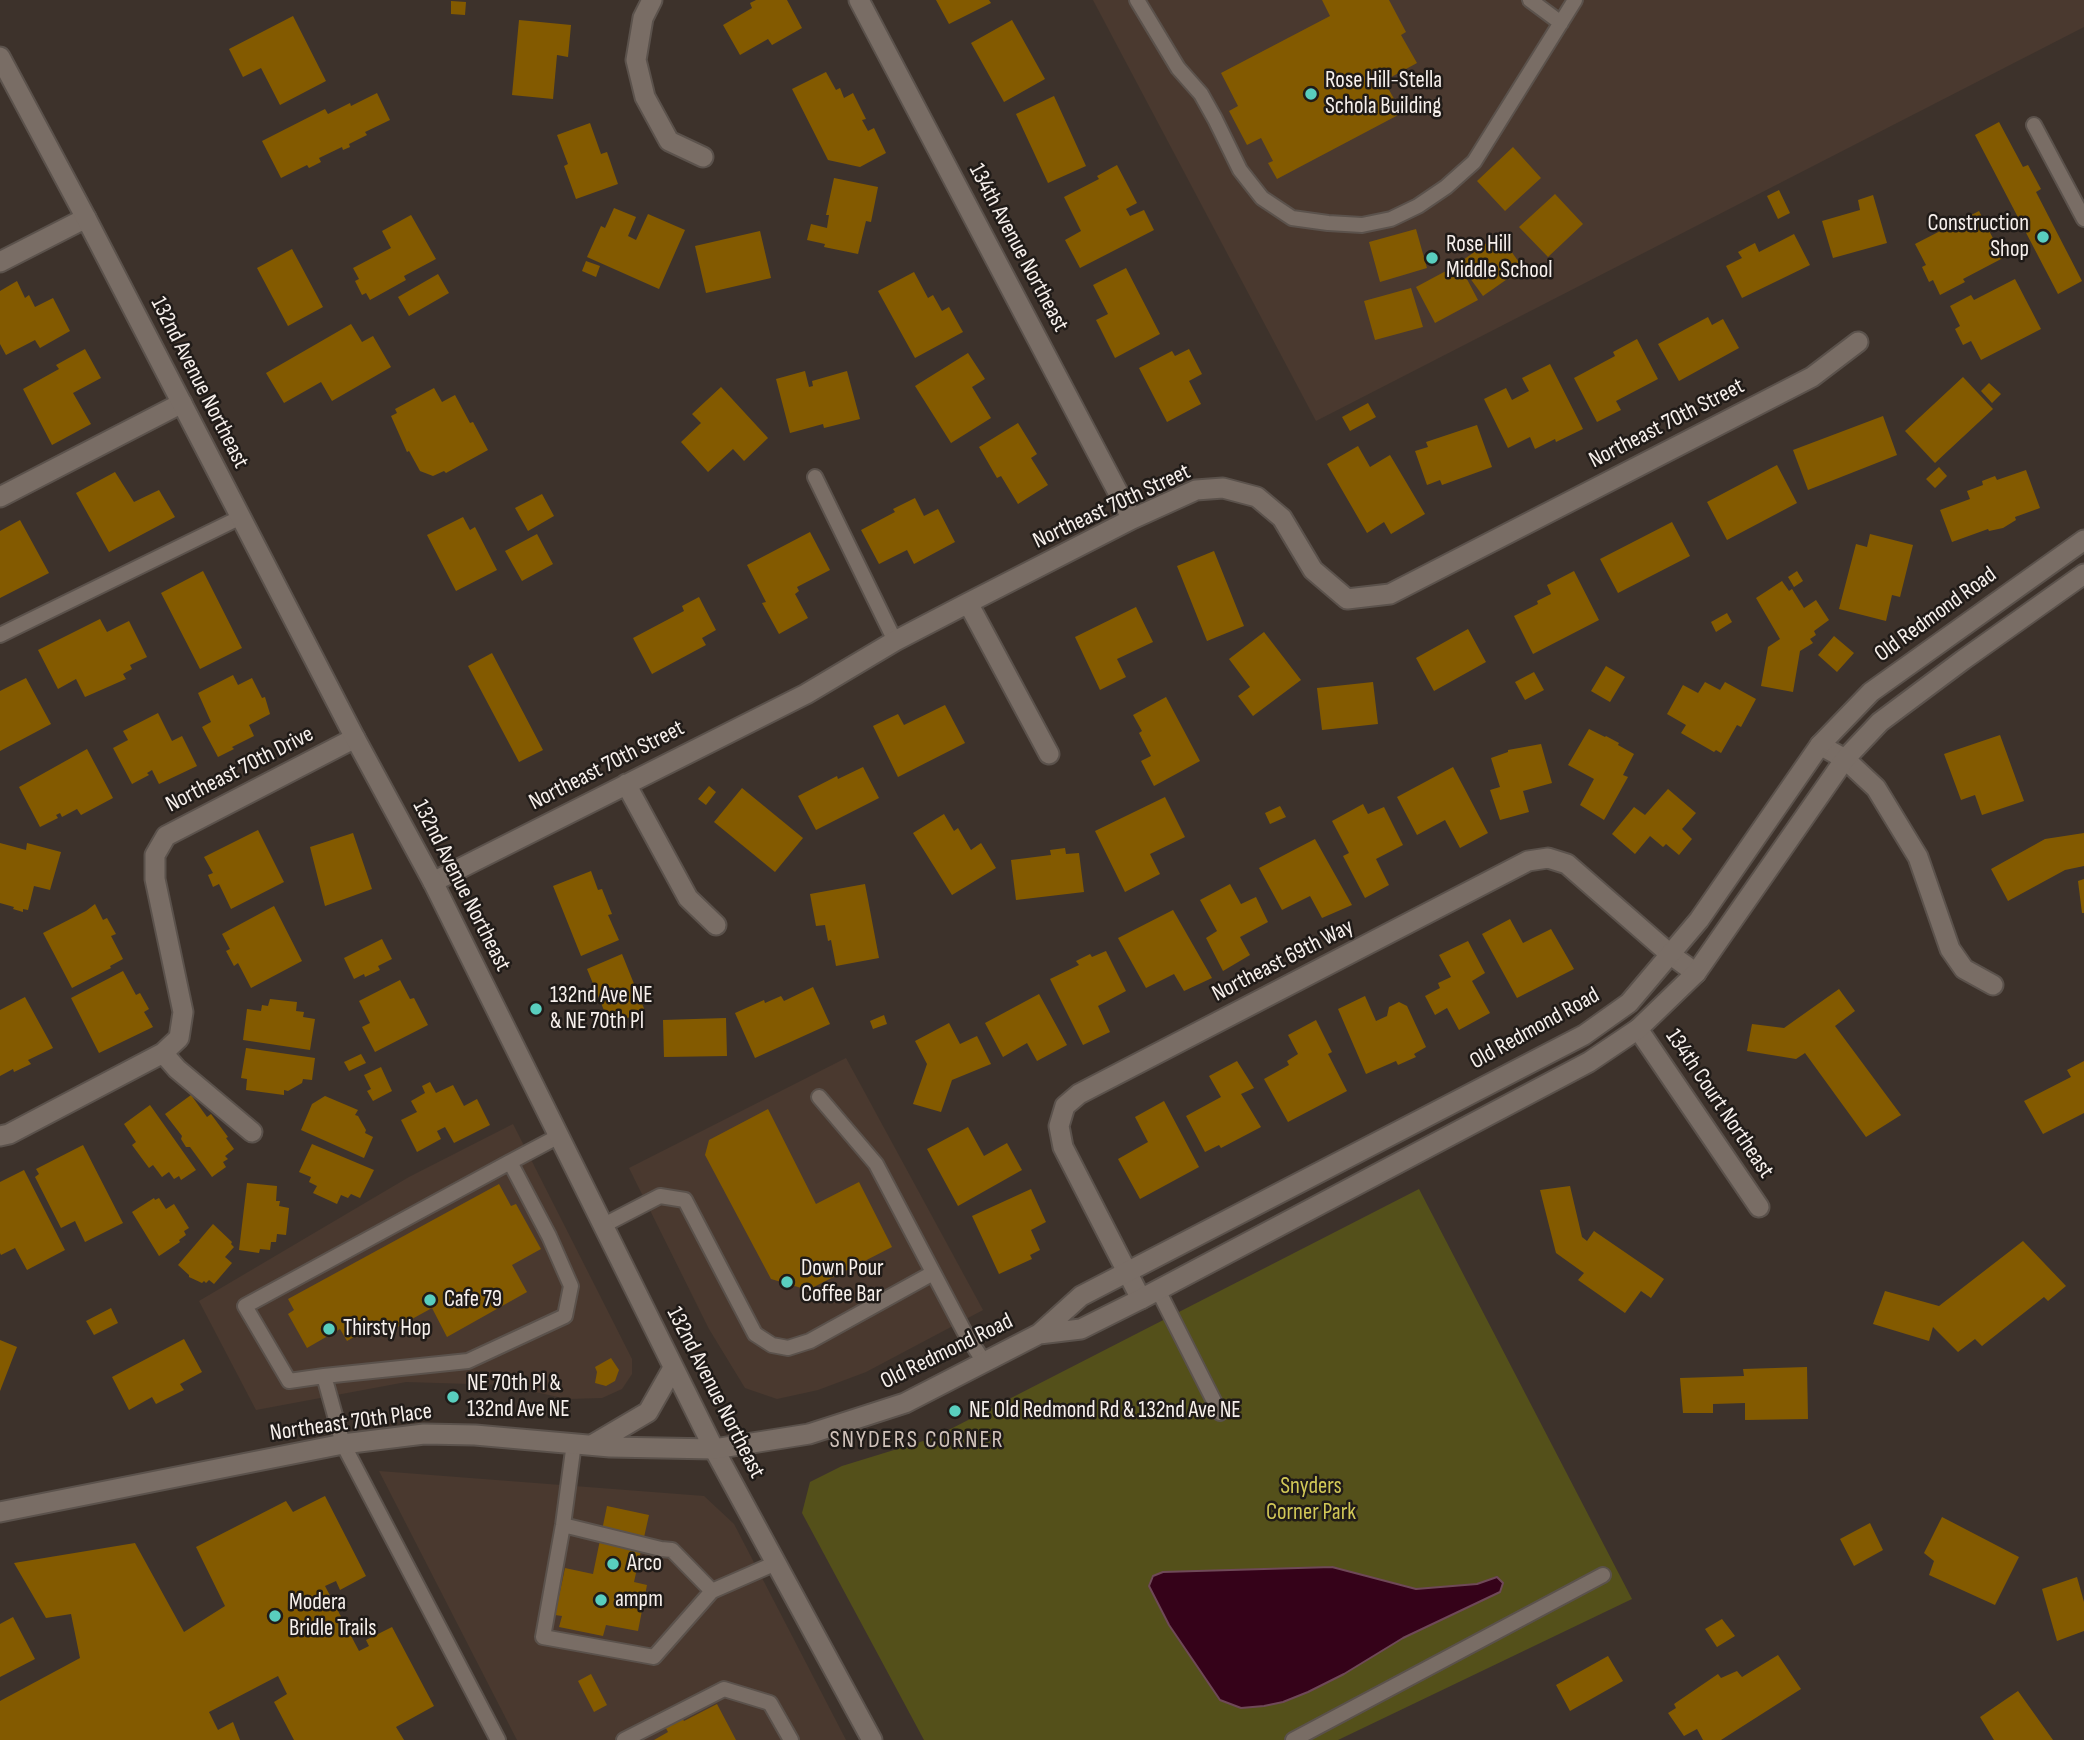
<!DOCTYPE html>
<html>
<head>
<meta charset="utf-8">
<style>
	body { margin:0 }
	canvas { display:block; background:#3d322b }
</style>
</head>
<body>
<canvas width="2084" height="1740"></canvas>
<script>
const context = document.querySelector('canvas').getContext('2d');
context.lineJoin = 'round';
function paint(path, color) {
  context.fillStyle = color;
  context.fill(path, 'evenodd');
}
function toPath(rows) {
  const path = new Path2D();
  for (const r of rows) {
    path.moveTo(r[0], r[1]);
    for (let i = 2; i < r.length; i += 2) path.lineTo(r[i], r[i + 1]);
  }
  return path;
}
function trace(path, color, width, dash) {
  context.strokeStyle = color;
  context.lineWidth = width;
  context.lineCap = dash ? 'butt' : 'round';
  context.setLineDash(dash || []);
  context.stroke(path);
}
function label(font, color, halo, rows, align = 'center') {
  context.font = font + ' "Sofia Sans Condensed",sans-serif';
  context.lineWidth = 5;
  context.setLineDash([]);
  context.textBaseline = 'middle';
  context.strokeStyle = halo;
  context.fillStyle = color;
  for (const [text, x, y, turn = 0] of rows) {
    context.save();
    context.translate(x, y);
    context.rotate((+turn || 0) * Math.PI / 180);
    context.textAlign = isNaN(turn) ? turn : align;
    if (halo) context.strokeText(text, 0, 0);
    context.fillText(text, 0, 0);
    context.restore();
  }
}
paint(toPath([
	[1093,0,2084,0,2084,27,1316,421],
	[846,1058,983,1310,866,1372,818,1390,777,1399,745,1388,709,1329,629,1168],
	[513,1124,632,1359,632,1374,622,1389,602,1398,567,1399,504,1385,406,1382,256,1410,199,1301,409,1177],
	[379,1471,704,1496,734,1524,846,1740,517,1740]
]), '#4a392f');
paint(toPath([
	[1419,1189,1632,1599,1338,1740,924,1740,802,1513,810,1482,842,1466,933,1438]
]), '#54501a');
const water = toPath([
	[1332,1567,1416,1589,1477,1584,1497,1577,1503,1583,1500,1592,1403,1638,1344,1674,1308,1692,1283,1702,1264,1706,1241,1708,1220,1700,1169,1625,1149,1586,1153,1576,1163,1572,1332,1567]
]);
paint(water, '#350219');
trace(water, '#6f4958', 2);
paint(toPath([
	[756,0,787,0,802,28,772,45,768,39,740,55,723,25,752,8,750,3],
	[936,0,989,0,991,3,949,24],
	[1322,0,1389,0,1406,32,1401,35,1417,63,1384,81,1402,113,1277,179,1268,163,1273,161,1261,138,1247,145,1229,111,1238,106,1221,73,1330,16],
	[451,1,466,2,465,15,451,14],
	[293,16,326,81,280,105,261,68,243,77,229,49],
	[519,20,571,25,568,57,557,55,553,99,512,95],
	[1012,20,1045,79,1004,102,971,43],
	[826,72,836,90,840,88,844,98,853,93,866,119,862,120,868,131,874,128,886,153,860,167,828,160,792,89],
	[377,93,390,120,365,132,367,135,349,144,350,147,343,150,342,147,319,158,321,162,309,168,307,165,281,178,262,141,325,109,328,114,350,103,351,106],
	[1054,96,1086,166,1048,183,1016,114],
	[1999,122,2023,167,2028,165,2041,189,2036,192,2082,281,2058,294,1975,135],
	[590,123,601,154,607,152,618,184,576,199,564,166,568,164,557,135],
	[1513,147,1541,178,1505,211,1477,181],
	[1117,165,1137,203,1126,209,1130,216,1144,210,1154,230,1080,268,1065,240,1081,231,1064,197,1099,179,1097,176],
	[834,178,878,187,871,222,866,221,858,254,824,247,825,244,807,240,811,224,827,228,829,215,826,215],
	[1779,190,1790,213,1778,219,1767,196],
	[1555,194,1583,224,1548,257,1519,227],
	[1873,195,1887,243,1833,258,1822,221,1860,210,1858,200],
	[614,208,636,217,628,236,636,240,648,214,685,230,659,289,587,257,601,226,605,228],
	[1979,211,2003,258,1963,279,1965,282,1940,295,1933,280,1929,282,1922,267,1926,265,1915,244],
	[411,215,436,259,404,276,406,280,370,300,366,293,362,295,355,281,359,279,353,268,391,248,382,231],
	[1416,229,1427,268,1380,282,1369,242],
	[760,231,771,278,706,293,695,246],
	[1499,234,1523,268,1483,296,1459,263],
	[1794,234,1810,265,1742,298,1726,266,1742,258,1738,252,1755,243,1759,252],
	[292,249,323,307,288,326,257,268],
	[586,261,600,266,596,277,582,271],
	[1459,264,1478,300,1435,323,1416,287],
	[1126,268,1160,334,1115,358,1096,320,1108,314,1093,285],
	[914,272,928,298,933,295,942,311,949,307,963,332,915,358,878,291],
	[438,274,449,293,409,316,398,297],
	[2015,279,2041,329,1981,360,1971,341,1963,345,1955,329,1960,326,1950,306,1971,295,1974,300],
	[17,281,25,298,29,295,35,307,53,298,70,331,40,348,35,340,6,355,0,344,0,291],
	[1411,288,1423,327,1375,340,1364,301],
	[1708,317,1712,325,1723,319,1739,348,1679,381,1658,344],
	[351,324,362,342,373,336,391,367,332,401,321,382,284,403,266,373],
	[1637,339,1658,379,1616,401,1621,410,1597,422,1574,378,1615,356,1613,352],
	[85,349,101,378,73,393,91,424,52,445,23,389,59,369,56,365],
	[1189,349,1202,374,1189,381,1201,404,1167,422,1139,368,1172,351,1175,356],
	[968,353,985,379,972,387,991,418,951,443,915,386],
	[1550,364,1583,429,1556,442,1555,439,1535,449,1530,437,1508,448,1484,399,1506,388,1512,400,1529,391,1522,378],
	[805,371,809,387,813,386,812,381,847,371,860,419,824,428,823,424,790,433,776,379],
	[1963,377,1993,409,1935,463,1905,431],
	[1989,383,2001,394,1992,403,1981,391],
	[721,387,768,438,744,461,733,449,708,472,681,442,701,423,692,414],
	[434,388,442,402,455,395,470,423,473,422,488,450,446,473,444,471,433,476,420,471,409,451,407,452,391,416,397,413,395,409],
	[1368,403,1376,417,1350,431,1342,417],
	[1883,416,1897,455,1808,490,1793,450],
	[1018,423,1037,454,1031,458,1048,485,1018,504,1001,476,997,478,979,447],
	[1477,425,1492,467,1442,485,1440,480,1427,485,1415,451,1428,447,1426,442],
	[1358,446,1370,467,1390,455,1425,514,1391,534,1384,522,1367,533,1327,464],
	[1777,465,1797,503,1727,540,1707,502],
	[1939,467,1947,476,1935,488,1926,479],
	[2026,470,2040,508,2015,517,2016,520,2003,528,1989,531,1988,529,1952,542,1940,510,1970,499,1967,491,1983,485,1982,481,1995,476,1997,480],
	[115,472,134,502,159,490,175,517,109,552,76,493],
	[542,494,554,516,528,531,515,508],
	[915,498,924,516,938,509,955,542,914,564,907,550,879,564,861,530,895,512,893,509],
	[463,517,470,530,475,527,497,570,456,591,427,535],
	[20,520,49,573,0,598,0,531],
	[1672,522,1690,556,1618,593,1600,559],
	[810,532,830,570,797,587,799,591,795,594,808,618,779,634,762,603,766,602,747,565],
	[537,534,553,564,522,581,505,551],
	[1870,534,1913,545,1900,597,1892,595,1886,621,1839,609,1856,544,1867,547],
	[1214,551,1244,626,1207,641,1177,566],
	[203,571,242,648,200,669,161,593],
	[1574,571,1599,620,1533,654,1514,616,1538,604,1537,601,1551,594,1547,585],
	[1797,571,1803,581,1794,587,1788,577],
	[1782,581,1789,591,1792,589,1804,608,1816,600,1829,620,1814,631,1816,635,1810,639,1813,643,1800,651,1793,692,1761,686,1768,647,1780,639,1756,598],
	[699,597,716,630,702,638,706,645,652,674,633,638,684,611,682,606],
	[1136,607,1153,642,1117,659,1126,677,1100,690,1075,637],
	[1727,613,1732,622,1716,632,1711,622],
	[100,619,107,632,129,621,147,657,130,665,132,669,123,674,126,679,85,697,76,679,58,689,38,650],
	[1468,629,1486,662,1434,691,1416,658],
	[1264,632,1301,680,1253,716,1238,696,1250,687,1229,659],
	[1834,636,1854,653,1837,672,1818,655],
	[492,653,543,750,519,762,468,666],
	[1606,666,1625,677,1610,702,1591,691],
	[1534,672,1544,690,1525,700,1515,682],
	[233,675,238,685,252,678,262,698,265,697,270,714,249,725,254,736,232,747,234,749,218,757,202,727,211,722,198,693],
	[26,678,51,724,0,751,0,691],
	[1373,682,1378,724,1322,730,1317,688],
	[1705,682,1720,690,1725,682,1756,699,1741,727,1737,725,1721,753,1716,750,1714,752,1681,733,1686,725,1667,714,1683,685,1698,693],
	[1166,697,1200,761,1154,786,1141,761,1151,756,1139,733,1142,731,1133,715],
	[945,705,965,743,898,777,873,726,898,714,904,725],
	[158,713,172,741,182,736,197,766,159,784,152,770,147,773,149,775,132,784,113,748,128,740,123,731],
	[1589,729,1605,737,1606,736,1619,743,1618,745,1634,754,1623,775,1628,777,1604,820,1580,805,1594,779,1568,765],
	[2000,735,2024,801,1982,815,1975,795,1961,800,1944,754],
	[1541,744,1552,783,1523,791,1529,812,1500,820,1490,790,1500,787,1491,758,1508,752,1508,750],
	[87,749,113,798,81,815,77,809,62,817,60,813,56,815,58,818,40,827,19,787],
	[863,767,879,798,816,830,798,796,837,776,838,779],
	[1453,767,1488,833,1460,848,1445,820,1417,835,1397,797],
	[709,786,716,792,706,805,698,799],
	[742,788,803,838,775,872,714,822],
	[1668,789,1696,813,1682,829,1692,839,1679,855,1666,844,1663,847,1650,836,1635,854,1612,834,1634,807,1645,815],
	[1165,797,1185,837,1150,854,1160,874,1125,892,1095,831],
	[1363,804,1368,814,1384,807,1403,845,1376,859,1389,885,1365,898,1343,856,1349,853,1332,821],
	[1280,806,1286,817,1270,824,1265,813],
	[944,814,954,831,958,828,971,850,981,843,996,868,952,895,913,833],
	[258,830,284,882,231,909,219,884,213,887,208,875,213,873,204,857],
	[353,833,372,889,325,906,310,847],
	[2084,833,2084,866,2065,870,2008,901,1991,869,2045,839],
	[1315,839,1352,905,1322,918,1310,896,1282,910,1259,868],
	[0,843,26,850,27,843,61,852,50,890,34,886,28,910,23,909,23,912,13,909,14,907,0,903],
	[1065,848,1066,854,1079,853,1084,892,1016,900,1011,860,1051,855,1050,850],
	[591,871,598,890,602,889,612,914,608,915,619,940,581,956,553,886],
	[2084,879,2084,913,2082,913,2078,881],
	[865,884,879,958,836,966,831,940,828,941,825,925,816,926,810,894],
	[1230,884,1241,904,1256,897,1268,922,1240,937,1250,955,1223,971,1206,938,1217,931,1200,900],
	[95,904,103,920,107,918,116,934,111,936,123,959,110,966,111,968,72,988,43,933,86,911],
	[274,906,302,961,251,988,238,963,234,966,226,951,230,949,222,934],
	[1173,910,1212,978,1184,991,1174,974,1146,988,1118,938],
	[1510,919,1523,943,1551,929,1574,969,1517,998,1482,934],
	[382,939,392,959,378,966,380,970,365,977,364,974,354,979,344,958],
	[1468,941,1485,973,1472,981,1490,1013,1459,1030,1447,1008,1435,1015,1425,996,1440,988,1438,983,1451,977,1439,955],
	[1106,951,1126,991,1098,1006,1110,1032,1083,1045,1050,979,1079,965,1076,961,1090,954,1092,957],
	[622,954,645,1011,610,1025,587,969],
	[123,971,136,995,140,993,149,1009,144,1012,153,1027,99,1053,71,998],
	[400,980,410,999,414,998,428,1025,375,1052,362,1027,370,1023,359,1001],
	[813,987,830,1024,755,1058,735,1013,764,1000,765,1003,781,996,784,1001],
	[1839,989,1855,1011,1835,1026,1901,1115,1866,1137,1805,1053,1796,1059,1747,1051,1752,1024,1784,1028],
	[1039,994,1067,1045,1037,1061,1027,1043,1003,1057,985,1023],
	[1365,996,1376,1021,1387,1016,1389,1007,1399,1002,1407,1006,1426,1047,1414,1054,1416,1057,1398,1065,1396,1061,1366,1074,1338,1009],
	[25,997,53,1048,28,1060,31,1064,14,1072,13,1069,0,1076,0,1010],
	[270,999,297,1002,296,1011,304,1012,303,1017,315,1019,310,1050,243,1040,247,1009,261,1011,262,1005,268,1006],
	[884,1015,887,1024,873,1029,870,1021],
	[726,1018,727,1056,664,1057,663,1020],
	[1316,1020,1332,1052,1328,1054,1347,1091,1288,1122,1264,1079,1289,1065,1287,1061,1298,1054,1288,1035],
	[949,1023,960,1044,977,1036,991,1064,952,1080,941,1112,913,1104,927,1064,915,1041],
	[246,1048,315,1058,312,1080,303,1079,302,1083,288,1091,284,1090,284,1095,246,1090,247,1079,241,1078],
	[361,1054,366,1063,349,1071,344,1062],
	[1237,1061,1254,1088,1241,1094,1261,1127,1221,1148,1219,1145,1205,1152,1186,1116,1221,1097,1209,1076],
	[2084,1061,2084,1113,2043,1134,2024,1101,2071,1077,2067,1070],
	[381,1067,392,1091,373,1101,367,1091,371,1089,364,1075],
	[430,1082,436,1093,453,1085,464,1106,477,1099,490,1125,454,1143,445,1127,437,1131,441,1139,417,1152,401,1120,417,1112,411,1101,425,1093,422,1086],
	[191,1095,207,1117,211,1114,228,1137,226,1138,234,1149,225,1156,228,1159,223,1162,226,1167,212,1177,190,1147,186,1147,181,1139,182,1136,165,1114],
	[325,1096,358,1110,355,1115,358,1116,366,1130,365,1133,373,1137,364,1158,301,1130,312,1104],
	[1164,1101,1199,1167,1140,1199,1118,1159,1148,1142,1135,1117],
	[150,1105,196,1170,181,1180,179,1176,174,1179,169,1172,162,1177,153,1165,149,1168,132,1145,136,1142,124,1124],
	[768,1109,816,1204,859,1182,892,1247,808,1290,771,1279,705,1155,709,1140],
	[968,1127,984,1156,1007,1143,1022,1170,958,1206,927,1149],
	[312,1144,374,1170,360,1198,351,1194,348,1198,341,1195,337,1204,313,1193,317,1186,309,1182,311,1177,299,1172],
	[83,1145,123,1223,85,1242,75,1221,61,1228,35,1177,39,1174,36,1169],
	[24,1170,65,1250,27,1270,15,1248,1,1255,0,1253,0,1182],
	[247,1183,277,1186,276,1201,280,1201,279,1206,289,1208,286,1235,277,1234,276,1242,271,1242,270,1250,260,1249,259,1253,239,1250],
	[499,1184,511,1206,516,1204,541,1249,512,1265,527,1292,447,1337,432,1308,392,1330,386,1319,347,1341,340,1329,307,1348,288,1314,294,1310,288,1299],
	[1570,1186,1582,1237,1587,1241,1594,1231,1664,1279,1651,1298,1641,1291,1625,1313,1578,1280,1584,1273,1556,1253,1540,1190],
	[1031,1189,1046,1222,1031,1230,1040,1250,1030,1255,1032,1259,999,1274,972,1216],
	[154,1198,155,1200,159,1198,166,1209,174,1204,189,1228,184,1231,186,1235,179,1240,180,1242,159,1256,132,1212],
	[213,1224,232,1242,231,1244,234,1247,225,1257,232,1263,214,1284,209,1280,206,1283,204,1281,202,1283,189,1277,189,1275,178,1265],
	[2023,1241,2066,1286,2048,1301,2044,1297,1982,1346,1975,1339,1958,1352,1933,1327,1929,1341,1873,1324,1885,1291,1939,1306],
	[111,1308,118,1323,94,1335,86,1321],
	[184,1339,202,1372,180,1384,184,1390,156,1404,152,1397,129,1410,112,1377],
	[0,1340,17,1347,0,1391],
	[611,1358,619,1370,615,1381,606,1386,595,1383,597,1372,595,1367],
	[1807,1367,1808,1419,1745,1420,1745,1403,1713,1404,1713,1413,1683,1413,1680,1378,1744,1376,1743,1369],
	[325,1496,366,1576,340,1590,336,1581,325,1586,359,1651,369,1646,366,1640,392,1627,434,1706,396,1727,404,1740,294,1740,274,1702,287,1694,278,1676,209,1712,218,1730,233,1722,240,1740,0,1740,0,1701,80,1658,71,1614,46,1618,14,1563,135,1543,184,1632,225,1606,196,1547,286,1501,293,1512],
	[607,1506,649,1515,634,1582,647,1585,638,1631,606,1625,603,1636,559,1627,562,1616,555,1615,565,1568,593,1574],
	[1942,1517,2019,1557,1995,1605,1929,1575,1934,1561,1924,1553],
	[1870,1523,1883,1550,1854,1566,1840,1539],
	[2077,1577,2084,1602,2084,1631,2057,1641,2042,1589],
	[13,1617,35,1659,0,1677,0,1624],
	[1722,1619,1735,1636,1717,1647,1705,1629],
	[1778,1655,1801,1689,1721,1740,1703,1740,1697,1729,1684,1736,1668,1713,1676,1708,1674,1704,1718,1674,1721,1678,1737,1671,1742,1677],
	[1608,1656,1623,1681,1570,1711,1556,1685],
	[591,1674,607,1705,594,1712,578,1681],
	[2018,1691,2053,1740,1994,1740,1980,1717],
	[717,1704,736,1740,654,1740,668,1732,658,1713,671,1707,678,1720,682,1718,684,1721]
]), '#835a00');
const service = toPath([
	[1137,0,1178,68,1201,94,1215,119,1240,170,1262,198,1292,218,1328,223,1362,225,1391,219,1418,206,1446,187,1474,162,1575,0],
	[1530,0,1561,23],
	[2034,125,2084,219],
	[815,477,895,641],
	[0,635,241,517],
	[819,1097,876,1164,964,1331,984,1362],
	[510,1162,559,1136],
	[604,1225,660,1196,685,1200,755,1334,772,1345,788,1348,810,1341,933,1273],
	[1158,1290,1220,1413],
	[324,1376,468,1361,565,1316,571,1286,549,1236,510,1162,245,1306,289,1381,324,1376,343,1444,498,1740],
	[563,1525,661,1549,672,1550,712,1591,654,1657,543,1637,563,1525,574,1443],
	[712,1591,776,1563],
	[624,1740,724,1689,770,1703,791,1740],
	[1293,1740,1603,1575]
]);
const minor = toPath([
	[652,0,643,18,636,60,645,97,669,141,703,157],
	[859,0,1132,519],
	[0,262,86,218],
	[0,497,182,403],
	[968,603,1049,754],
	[1820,745,1845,759,1876,788,1918,857,1950,949,1964,969,1993,985],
	[626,784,688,898,716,925],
	[433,882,806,694,895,641,968,603,1132,519,1196,490,1223,488,1257,497,1282,518,1313,570,1347,599,1390,594,1812,377,1858,342],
	[1638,1029,1759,1207],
	[163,1053,177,1069,252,1132],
	[0,1136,9,1134,163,1053,179,1038,183,1012,155,879,155,855,166,836,355,738],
	[1141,1299,1063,1147,1059,1126,1065,1106,1079,1094,1528,861,1548,858,1567,864,1671,955,1696,973]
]);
const tertiary = toPath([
	[714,1449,872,1740]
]);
const secondary = toPath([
	[0,57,86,218,355,738,433,882,714,1449],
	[1039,1334,1081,1329,1141,1299,1589,1062,1638,1029,1696,973,1845,759,1880,722,1963,660,2084,574],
	[592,1445,648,1412,673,1368],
	[0,1512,343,1444,424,1434,475,1435,610,1447,714,1449,809,1434,905,1403,1039,1334,1081,1296,1584,1035,1629,1003,1699,920,1820,745,1871,692,2084,540]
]);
trace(service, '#5b524c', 18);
trace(minor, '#5b524c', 23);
trace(tertiary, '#5b524c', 23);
trace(secondary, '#5b524c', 23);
trace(service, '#796d65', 14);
trace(minor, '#796d65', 19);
trace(tertiary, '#796d65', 19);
trace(secondary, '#796d65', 19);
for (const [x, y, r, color] of [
	[1311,94,7,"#59cebe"],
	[2043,237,7,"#59cebe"],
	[1432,258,7,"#59cebe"],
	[536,1009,7,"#59cebe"],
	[787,1282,7,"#59cebe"],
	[430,1300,7,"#59cebe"],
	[329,1329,7,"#59cebe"],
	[453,1397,7,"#59cebe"],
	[955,1411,7,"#59cebe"],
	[613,1564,7,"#59cebe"],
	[601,1600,7,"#59cebe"],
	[275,1616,7,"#59cebe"]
]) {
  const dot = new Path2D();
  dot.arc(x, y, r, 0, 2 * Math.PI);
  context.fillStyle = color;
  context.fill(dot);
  trace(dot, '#201b18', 2.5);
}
label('23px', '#f7f0ec', '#201b18', [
	["Rose Hill-Stella",1325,81],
	["Schola Building",1325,107],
	["Construction",2029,224,"right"],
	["Shop",2029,250,"right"],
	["Rose Hill",1446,245],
	["Middle School",1446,271],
	["132nd Ave NE",550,996],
	["& NE 70th Pl",550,1022],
	["Down Pour",801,1269],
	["Coffee Bar",801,1295],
	["Cafe 79",444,1300],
	["Thirsty Hop",343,1329],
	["NE 70th Pl &",467,1384],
	["132nd Ave NE",467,1410],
	["NE Old Redmond Rd & 132nd Ave NE",969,1411],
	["Arco",627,1564],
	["ampm",615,1600],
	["Modera",289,1603],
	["Bridle Trails",289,1629]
], 'left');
label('23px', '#f7f0ec', '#201b18', [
	["134th Avenue Northeast",1018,248,62],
	["132nd Avenue Northeast",199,383,63],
	["Northeast 70th Street",1667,424,-27],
	["Northeast 70th Street",1112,507,-25],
	["Old Redmond Road",1936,615,-36],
	["Northeast 70th Street",607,766,-27],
	["Northeast 70th Drive",240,770,-27],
	["132nd Avenue Northeast",461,886,63],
	["Northeast 69th Way",1283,961,-27],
	["Old Redmond Road",1535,1029,-29],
	["134th Court Northeast",1719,1104,56],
	["Old Redmond Road",947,1352,-26],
	["132nd Avenue Northeast",715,1393,63],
	["Northeast 70th Place",351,1423,-8]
]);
label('23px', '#d2c857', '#201b18', [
	["Snyders",1311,1487],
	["Corner Park",1311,1513]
]);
context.letterSpacing = '2px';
label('24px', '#d0c2ba', '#201b18', [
	["SNYDERS CORNER",917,1441]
]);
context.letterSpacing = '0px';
</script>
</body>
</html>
